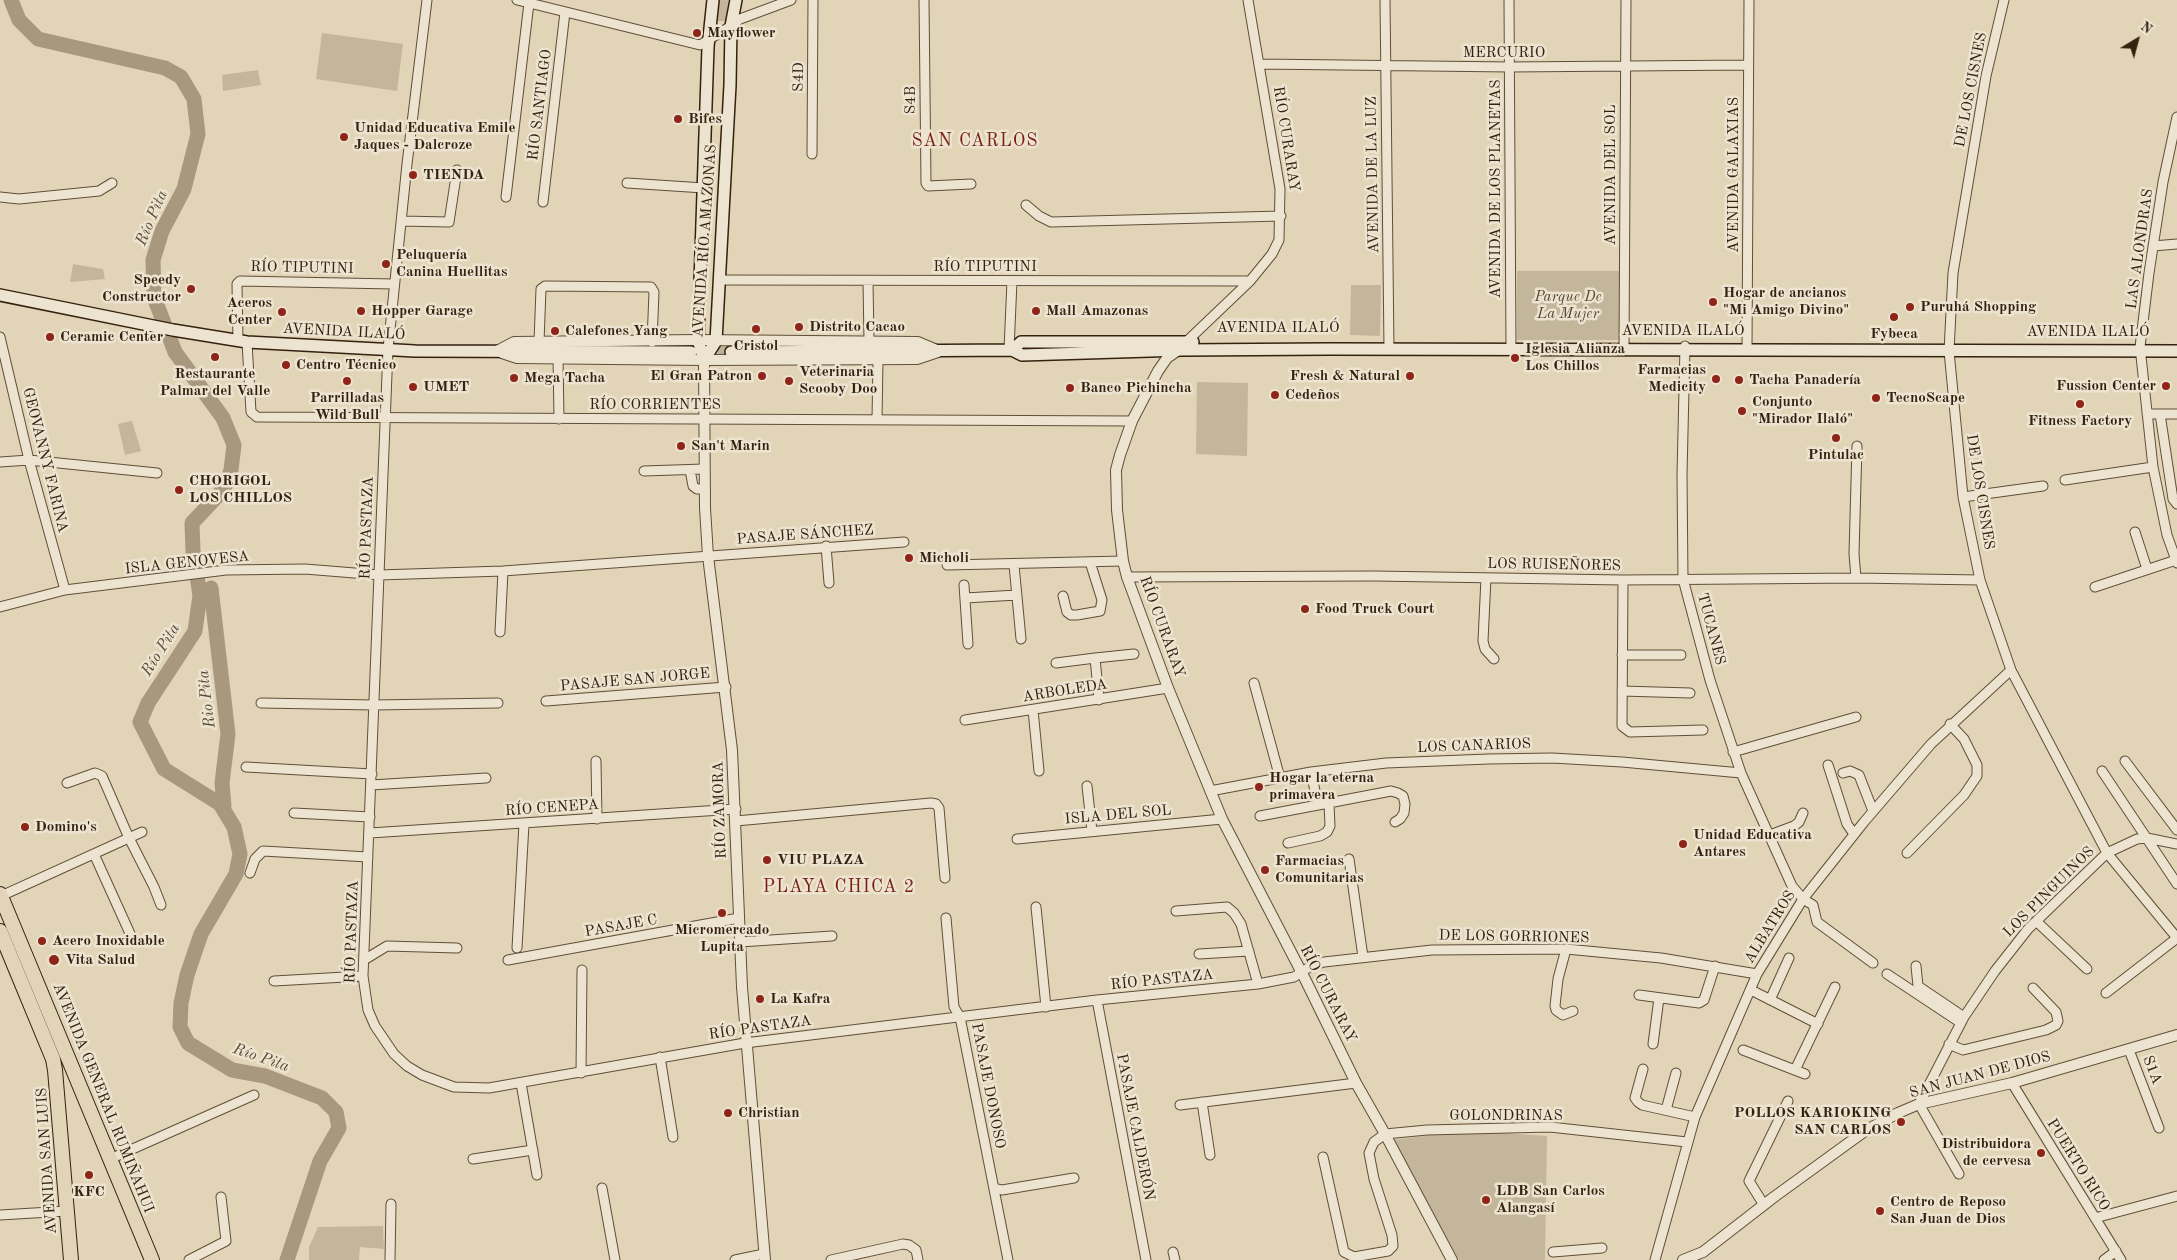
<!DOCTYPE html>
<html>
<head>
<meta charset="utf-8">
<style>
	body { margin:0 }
	#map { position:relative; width:2177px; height:1260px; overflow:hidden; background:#e2d5b7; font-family:"Old Standard TT",serif }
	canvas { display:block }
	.north { position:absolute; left:2112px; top:15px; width:50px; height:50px; -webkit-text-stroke:4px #ece4d0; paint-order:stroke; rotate:37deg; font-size:14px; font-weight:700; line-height:20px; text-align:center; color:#34210e }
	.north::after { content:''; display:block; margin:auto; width:18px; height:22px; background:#34210e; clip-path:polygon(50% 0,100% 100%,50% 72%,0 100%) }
</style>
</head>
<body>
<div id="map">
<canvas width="2177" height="1260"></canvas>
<div class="north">N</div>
</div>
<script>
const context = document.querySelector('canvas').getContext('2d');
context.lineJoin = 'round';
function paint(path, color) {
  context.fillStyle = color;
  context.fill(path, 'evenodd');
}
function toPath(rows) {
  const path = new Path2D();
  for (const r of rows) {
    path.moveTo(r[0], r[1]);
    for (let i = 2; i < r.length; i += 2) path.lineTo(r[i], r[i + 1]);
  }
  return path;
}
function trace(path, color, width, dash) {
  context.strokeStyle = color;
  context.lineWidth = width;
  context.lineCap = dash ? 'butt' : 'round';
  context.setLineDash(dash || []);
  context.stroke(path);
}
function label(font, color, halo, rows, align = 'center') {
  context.font = font + ' "Old Standard TT",serif';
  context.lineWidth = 5;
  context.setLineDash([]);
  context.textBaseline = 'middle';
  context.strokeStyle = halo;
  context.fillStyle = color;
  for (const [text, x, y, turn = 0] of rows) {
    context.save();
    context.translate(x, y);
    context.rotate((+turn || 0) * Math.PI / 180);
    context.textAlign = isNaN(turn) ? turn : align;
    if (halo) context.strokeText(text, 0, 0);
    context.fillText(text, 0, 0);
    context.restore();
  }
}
paint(toPath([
	[719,0,731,0,727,21,716,21],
	[322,33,403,44,397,91,316,79],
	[258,70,261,85,223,91,222,75],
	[73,264,103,269,105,279,70,282],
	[1517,271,1620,271,1620,340,1517,340],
	[1351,285,1381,285,1380,336,1350,335],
	[1197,382,1248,383,1247,456,1196,454],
	[132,421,141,451,125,455,118,424],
	[1490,1132,1547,1136,1545,1260,1459,1260,1393,1140,1432,1135],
	[383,1226,384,1249,360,1247,359,1260,309,1260,309,1247,318,1227]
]), '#c4b69a');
trace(toPath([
	[11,0,19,20,38,39,165,68,181,77,194,99,198,134,184,189,162,231,153,260,154,297,175,352,223,418,234,445,231,470,224,489,192,523,193,551,200,595,195,631,148,703,140,722,164,769,220,804,234,827,240,854,236,874,201,934,187,975,181,1003,180,1027,188,1043,232,1070,265,1076,322,1098,336,1112,339,1128,320,1161,287,1260],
	[211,588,228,734,222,783,224,806]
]), '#a7987e', 15);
trace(toPath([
	[701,352,731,352]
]), '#bfb195', 11, [11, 5.5]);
const minor = toPath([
	[427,0,407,164,388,349,363,976,368,1010,375,1026,394,1054,407,1066,422,1075,454,1087,489,1088,745,1043,1097,1000,1258,984,1294,977,1311,966,1324,962,1432,950,1566,949,1661,958,1757,974],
	[517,0,700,45,731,26,740,19,791,0],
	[924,0,926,183,928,186,971,184],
	[1385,0,1389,349],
	[1509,0,1511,349],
	[2004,0,1986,76,1953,273,1949,351,1963,497,1980,580,2011,670,2107,853,2177,938],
	[1259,64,1510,67,1748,65],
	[2177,117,2163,182,2149,273,2140,347,2153,467,2167,535,2177,563],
	[812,154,813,0],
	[627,183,704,188],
	[0,197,19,199,99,191,112,183],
	[506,197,529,3],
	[543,202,565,12],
	[1026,205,1039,216,1051,222,1281,216],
	[401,221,449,222,457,170],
	[2153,246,2177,244],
	[719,280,1250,281],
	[868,281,869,341],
	[0,337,29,460,65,590],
	[238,341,237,284,240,281,394,284],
	[247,342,251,412,257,417,1132,421],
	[539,342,541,289,545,286,651,287,654,292,652,342],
	[1184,344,1250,281,1272,254,1279,240,1280,189,1248,0],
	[1685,346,1682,475,1683,579,1710,680,1741,773,1792,886,1803,899,1813,905,1817,922,1873,963],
	[1009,350,1012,281],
	[1624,350,1626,0],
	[1747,350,1749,0],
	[558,358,559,419],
	[2147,414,2177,414],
	[2160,414,2173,499,2177,504],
	[877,420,878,360],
	[0,462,29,460,157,473],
	[690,470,693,486,697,489,705,489],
	[644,471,704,469],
	[2065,480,2153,467],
	[1963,497,2043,486],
	[2135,532,2147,569],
	[826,546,829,583],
	[947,565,1123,561],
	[1014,565,1021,639],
	[1127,577,1374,576,1623,580,1856,578,1980,580],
	[1486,578,1483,641,1485,649,1494,659],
	[1856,578,1854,554,1857,446],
	[1623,580,1622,726,1630,732,1703,730],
	[964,585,968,644],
	[2095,587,2176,560],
	[1063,596,1067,612,1071,615,1077,615,1100,611,1102,600,1090,562],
	[965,598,1017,595],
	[0,607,65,590,226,570,305,569,379,575,503,571,904,542],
	[500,632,503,571],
	[1622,655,1681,655],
	[1095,658,1134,654],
	[1056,663,1095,658,1099,700],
	[1254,683,1280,778],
	[1622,691,1690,693],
	[546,701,726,687],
	[261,703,374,705,498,703],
	[1033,710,1039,771],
	[965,720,1168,688],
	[1733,752,1856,717],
	[596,761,597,819],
	[2125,761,2177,830],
	[1828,765,1847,824,1854,834],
	[246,767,372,774],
	[2102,771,2177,884],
	[1311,772,1318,805,1391,791,1398,793,1403,796,1405,804,1404,813,1400,819,1395,822],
	[1843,773,1850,771,1859,775,1873,811],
	[67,783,95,773,102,776,129,838,154,887,161,905],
	[371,785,486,778],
	[1087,786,1092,831],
	[1210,791,1311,772,1386,763,1489,759,1552,758,1622,762,1741,773],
	[294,813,370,817],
	[1260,816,1318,805],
	[736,821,931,803,936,804,939,808,945,878],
	[370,833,736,809],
	[1770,835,1794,826,1799,822,1803,813],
	[1017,839,1222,819],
	[1288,843,1320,836,1327,832,1330,826,1329,804],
	[1907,853,1964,795,1977,776,1977,765,1964,739,1950,724],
	[94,854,132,938],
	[1349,859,1363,957],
	[250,873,255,859,263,851,368,857],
	[1,896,142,832],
	[1036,907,1046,1007],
	[1176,911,1227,907,1234,913,1241,924,1258,984],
	[946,918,954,1007,960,1017,1008,1260],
	[2036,921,2087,969],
	[740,942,832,936],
	[517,948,524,824],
	[1566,949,1558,979,1555,1006,1556,1010,1563,1015,1573,1011],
	[1199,954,1249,951],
	[364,960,387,946,457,948],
	[508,960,739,918],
	[1916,966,1918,986,1964,1017],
	[1887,974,1961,1023],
	[274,981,363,976],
	[1751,990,1818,1024],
	[2106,993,2177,938],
	[1639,995,1699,1003,1704,1000,1715,966],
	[1097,1000,1146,1260],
	[1770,1000,1789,958],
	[1653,1044,1659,998],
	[1949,1044,1963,1050,2046,1030,2056,1025,2058,1021,2056,1012,2033,988],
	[1743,1050,1805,1074],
	[2129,1050,2159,1128],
	[660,1057,673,1137],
	[1643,1069,1635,1098,1638,1102,1642,1105,1695,1117],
	[1795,1070,1835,987],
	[581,1073,582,970],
	[521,1083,537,1175],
	[2012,1083,2121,1260],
	[1202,1102,1210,1155],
	[1180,1105,1356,1083],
	[1666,1110,1676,1073],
	[1323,1157,1344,1252,1354,1257,1388,1251,1393,1246,1392,1235,1374,1179,1369,1153,1374,1142,1385,1134,1427,1130,1550,1127,1687,1142],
	[110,1159,254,1095],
	[473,1159,533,1150],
	[1959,1174,1919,1104,1964,1017,1995,971,2028,929,2107,853,2137,839,2147,838,2177,844],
	[602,1188,615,1260],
	[994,1188,1002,1190,1074,1178],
	[1764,1205,1749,1181,1788,1101],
	[0,1215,67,1211],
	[2095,1218,2177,1196],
	[1173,1252,1175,1260],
	[1553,1252,1602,1248],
	[189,1260,226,1241,221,1197],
	[390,1260,391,1204],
	[735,1260,764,1254],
	[831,1260,903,1244,909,1245,916,1250,918,1260],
	[1655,1260,1695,1117,1757,974,1803,899,1864,822,1931,744,2011,670],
	[2104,1260,2116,1251]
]);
const tertiary = toPath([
	[497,351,514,342,698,340,918,342,937,350],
	[1177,351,1167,358,1158,371,1132,421,1120,455,1116,470,1117,510,1123,561,1127,577,1168,688,1222,819,1305,979,1356,1083,1385,1134,1452,1260],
	[502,353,517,358,704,360,917,359,938,352],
	[704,360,705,508,708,556,732,750,742,987,765,1260],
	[1683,1260,1703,1252,1774,1197,1865,1131,1898,1113,1919,1104,2012,1083,2177,1035]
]);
const secondary = toPath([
	[0,295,173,330,247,342,415,351,691,352],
	[1012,350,1021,342,1193,342],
	[731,352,1012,350,1022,355,1182,350,1329,349,2177,351],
	[704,360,716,341,730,85,731,26,736,0],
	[704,360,698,340,708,47,713,0]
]);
const trunk = toPath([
	[0,894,152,1260],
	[0,931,53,1059,55,1070,71,1260]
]);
trace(minor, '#604e38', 11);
trace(tertiary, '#604e38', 12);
trace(secondary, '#34210e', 14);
trace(trunk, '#34210e', 16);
trace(minor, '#ece4d0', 9);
trace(tertiary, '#ece4d0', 10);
trace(secondary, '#ece4d0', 11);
trace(trunk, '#e2d5b7', 14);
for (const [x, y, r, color] of [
	[697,33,5,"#8f2418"],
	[678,119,5,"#8f2418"],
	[344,137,5,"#8f2418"],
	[413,175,5,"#8f2418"],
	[386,264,5,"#8f2418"],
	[191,289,5,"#8f2418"],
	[1713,302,5,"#8f2418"],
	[1910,307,5,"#8f2418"],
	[361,311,5,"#8f2418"],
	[1036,311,5,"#8f2418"],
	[282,312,5,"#8f2418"],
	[1894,317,5,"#8f2418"],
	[799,327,5,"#8f2418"],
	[756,329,5,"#8f2418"],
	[555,331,5,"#8f2418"],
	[50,337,5,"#8f2418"],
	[215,357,5,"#8f2418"],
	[1515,358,5,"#8f2418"],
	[286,365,5,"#8f2418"],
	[762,376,5,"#8f2418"],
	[1410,376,5,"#8f2418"],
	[514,378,5,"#8f2418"],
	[1716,379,5,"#8f2418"],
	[1739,380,5,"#8f2418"],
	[347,381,5,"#8f2418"],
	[789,381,5,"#8f2418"],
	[2166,386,5,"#8f2418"],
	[413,387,5,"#8f2418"],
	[1070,388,5,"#8f2418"],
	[1275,395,5,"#8f2418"],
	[1876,398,5,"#8f2418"],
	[2080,404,5,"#8f2418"],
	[1742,411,5,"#8f2418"],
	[1836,438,5,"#8f2418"],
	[681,446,5,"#8f2418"],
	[179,490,5,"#8f2418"],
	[909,558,5,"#8f2418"],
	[1305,609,5,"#8f2418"],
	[1259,787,5,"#8f2418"],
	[25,827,5,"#8f2418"],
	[1683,844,5,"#8f2418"],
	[767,860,5,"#8f2418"],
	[1265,870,5,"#8f2418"],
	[722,913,5,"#8f2418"],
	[42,941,5,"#8f2418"],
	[54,960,6,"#8f2418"],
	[760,999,5,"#8f2418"],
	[728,1113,5,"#8f2418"],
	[1901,1122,5,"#8f2418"],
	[2041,1153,5,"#8f2418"],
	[89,1175,5,"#8f2418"],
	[1486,1200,5,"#8f2418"],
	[1880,1211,5,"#8f2418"]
]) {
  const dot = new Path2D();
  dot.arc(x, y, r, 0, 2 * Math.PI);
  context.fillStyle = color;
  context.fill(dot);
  trace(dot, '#ece4d0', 2);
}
label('bold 15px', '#34210e', '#ece4d0', [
	["Mayflower",707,33],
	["Bifes",688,119],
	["Unidad Educativa Emile",354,128],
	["Jaques - Dalcroze",354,145],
	["TIENDA",423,175],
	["Peluquería",396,255],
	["Canina Huellitas",396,272],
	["Speedy",181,280,"right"],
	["Constructor",181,297,"right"],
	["Hogar de ancianos",1723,293],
	["\"Mi Amigo Divino\"",1723,310],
	["Aceros",272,303,"right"],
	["Center",272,320,"right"],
	["Puruhá Shopping",1920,307],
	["Hopper Garage",371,311],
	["Mall Amazonas",1046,311],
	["Distrito Cacao",809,327],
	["Calefones Yang",565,331],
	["Fybeca",1894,334,"center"],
	["Ceramic Center",60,337],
	["Cristol",756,346,"center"],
	["Iglesia Alianza",1525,349],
	["Los Chillos",1525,366],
	["Centro Técnico",296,365],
	["Farmacias",1706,370,"right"],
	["Medicity",1706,387,"right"],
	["Veterinaria",799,372],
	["Scooby Doo",799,389],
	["Restaurante",215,374,"center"],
	["Palmar del Valle",215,391,"center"],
	["El Gran Patron",752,376,"right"],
	["Fresh & Natural",1400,376,"right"],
	["Mega Tacha",524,378],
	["Tacha Panadería",1749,380],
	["Fussion Center",2156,386,"right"],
	["UMET",423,387],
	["Banco Pichincha",1080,388],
	["Cedeños",1285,395],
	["Parrilladas",347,398,"center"],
	["Wild Bull",347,415,"center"],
	["TecnoScape",1886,398],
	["Conjunto",1752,402],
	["\"Mirador Ilaló\"",1752,419],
	["Fitness Factory",2080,421,"center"],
	["San't Marin",691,446],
	["Pintulac",1836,455,"center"],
	["CHORIGOL",189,481],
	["LOS CHILLOS",189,498],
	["Micholi",919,558],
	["Food Truck Court",1315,609],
	["Hogar la eterna",1269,778],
	["primavera",1269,795],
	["Domino's",35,827],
	["Unidad Educativa",1693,835],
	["Antares",1693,852],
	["VIU PLAZA",777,860],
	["Farmacias",1275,861],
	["Comunitarias",1275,878],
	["Micromercado",722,930,"center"],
	["Lupita",722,947,"center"],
	["Acero Inoxidable",52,941],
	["Vita Salud",65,960],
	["La Kafra",770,999],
	["Christian",738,1113],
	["POLLOS KARIOKING",1891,1113,"right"],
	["SAN CARLOS",1891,1130,"right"],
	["Distribuidora",2031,1144,"right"],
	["de cervesa",2031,1161,"right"],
	["LDB San Carlos",1496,1191],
	["Alangasí",1496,1208],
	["KFC",89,1192,"center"],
	["Centro de Reposo",1890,1202],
	["San Juan de Dios",1890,1219]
], 'left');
label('15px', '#34210e', '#ece4d0', [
	["MERCURIO",1504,53],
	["S4D",799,77,-89],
	["DE LOS CISNES",1971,90,-79],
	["S4B",911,100,-90],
	["RÍO SANTIAGO",540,105,-83],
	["RÍO CURARAY",1286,139,81],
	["AVENIDA DE LA LUZ",1373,175,-91],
	["AVENIDA DEL SOL",1611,175,-90],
	["AVENIDA GALAXIAS",1734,175,-90],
	["AVENIDA DE LOS PLANETAS",1496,189,-90],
	["AVENIDA RÍO AMAZONAS",705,241,-86],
	["LAS ALONDRAS",2140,249,-82],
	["RÍO TIPUTINI",985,267],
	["RÍO TIPUTINI",302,268,1],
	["AVENIDA ILALÓ",1278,328],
	["AVENIDA ILALÓ",1683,331],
	["AVENIDA ILALÓ",344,332,3],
	["AVENIDA ILALÓ",2088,332],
	["RÍO CORRIENTES",655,405],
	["GEOVANNY FARINA",45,460,76],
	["DE LOS CISNES",1980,492,81],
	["RÍO PASTAZA",367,528,-88],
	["PASAJE SÁNCHEZ",805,535,-4],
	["ISLA GENOVESA",187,563,-6],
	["LOS RUISEÑORES",1554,565,1],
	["RÍO CURARAY",1162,627,70],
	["TUCANES",1711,629,75],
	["PASAJE SAN JORGE",635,680,-5],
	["ARBOLEDA",1065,691,-9],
	["LOS CANARIOS",1474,746,-2],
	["RÍO CENEPA",552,808,-4],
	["RÍO ZAMORA",720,810,-92],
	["ISLA DEL SOL",1118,815,-5],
	["LOS PINGUINOS",2049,892,-45],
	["PASAJE C",621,926,-10],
	["ALBATROS",1770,927,-58],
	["RÍO PASTAZA",352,932,-88],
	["DE LOS GORRIONES",1514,937,1],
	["RÍO PASTAZA",1162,980,-6],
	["RÍO CURARAY",1328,994,63],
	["RÍO PASTAZA",760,1028,-8],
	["S1A",2152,1070,69],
	["SAN JUAN DE DIOS",1980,1075,-15],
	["PASAJE DONOSO",988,1086,79],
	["AVENIDA GENERAL RUMIÑAHUI",103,1098,68],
	["GOLONDRINAS",1506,1116],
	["PASAJE CALDERÓN",1135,1127,79],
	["AVENIDA SAN LUIS",47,1161,-94],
	["PUERTO RICO",2078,1165,58]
]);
label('italic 15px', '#584631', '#ece4d0', [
	["Parque De",1568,297],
	["La Mujer",1568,314]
]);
label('italic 16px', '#5c4b35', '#ece4d0', [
	["Río Pita",152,218,-67],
	["Río Pita",161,650,-58],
	["Rio Pita",207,699,-97],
	["Río Pita",261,1058,19]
]);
context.letterSpacing = '1px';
label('18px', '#7a1f14', '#ece4d0', [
	["SAN CARLOS",975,141],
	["PLAYA CHICA 2",839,887]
]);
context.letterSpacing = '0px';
</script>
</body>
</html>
